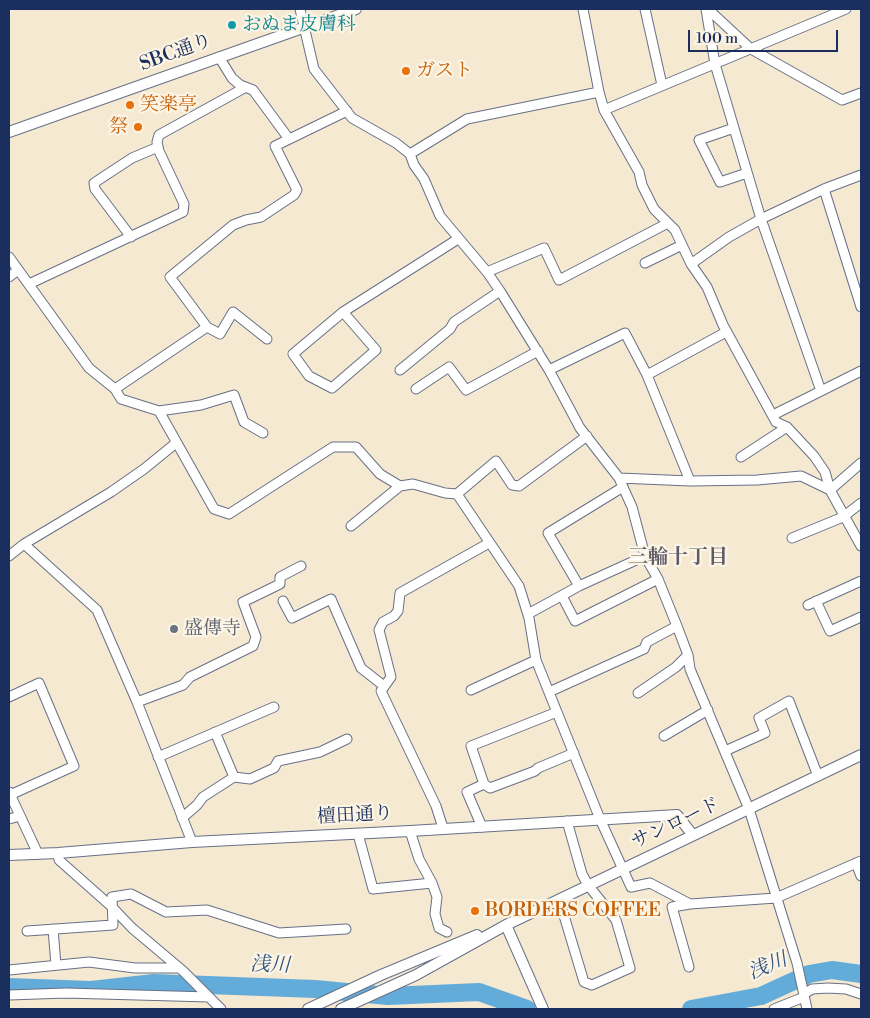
<!DOCTYPE html>
<html>
<head>
<meta charset="utf-8">
<style>
	body { margin:0 }
	#map { position:relative; width:870px; height:1018px; overflow:hidden; background:#f5e9d1; font-family:"Libre Bodoni",serif }
	canvas { display:block }
	.frame { position:absolute; inset:0; border:10px solid #1b2f5e; pointer-events:none }
	.scale { position:absolute; left:688px; top:30px; width:150px; height:22px; box-sizing:border-box; border:2px solid #1b2f5e; border-top:0; padding-left:6px; font-size:15px; line-height:18px; white-space:nowrap; color:#1b2f5e; -webkit-text-stroke:4px #fcf5e5; paint-order:stroke }
</style>
</head>
<body>
<div id="map">
<canvas width="870" height="1018"></canvas>
<div class="frame"></div>
<div class="scale">100 m</div>
</div>
<script>
const context = document.querySelector('canvas').getContext('2d');
context.lineJoin = 'round';
function toPath(rows) {
  const path = new Path2D();
  for (const r of rows) {
    path.moveTo(r[0], r[1]);
    for (let i = 2; i < r.length; i += 2) path.lineTo(r[i], r[i + 1]);
  }
  return path;
}
function trace(path, color, width, dash) {
  context.strokeStyle = color;
  context.lineWidth = width;
  context.lineCap = dash ? 'butt' : 'round';
  context.setLineDash(dash || []);
  context.stroke(path);
}
function label(font, color, halo, rows, align = 'center') {
  context.font = font + ' "Libre Bodoni","Noto Serif JP",serif';
  context.lineWidth = 4.5;
  context.setLineDash([]);
  context.textBaseline = 'middle';
  context.strokeStyle = halo;
  context.fillStyle = color;
  for (const [text, x, y, turn = 0] of rows) {
    context.save();
    context.translate(x, y);
    context.rotate((+turn || 0) * Math.PI / 180);
    context.textAlign = isNaN(turn) ? turn : align;
    if (halo) context.strokeText(text, 0, 0);
    context.fillText(text, 0, 0);
    context.restore();
  }
}
trace(toPath([
	[9,987,91,990,154,983,315,989,388,996,479,992,527,1009],
	[691,1009,761,996,809,974,832,970,861,974]
]), '#63acda', 18);
const minor = toPath([
	[300,9,314,69,352,118,396,143,410,154,414,165,424,179,440,216,487,272,500,291,549,370,580,428,619,478,623,487,632,507,645,556,658,579,677,626,688,655,690,669,749,809,797,963,807,1009],
	[583,9,599,92,604,110,639,172,642,185,654,209,675,230,691,264,707,287,723,325,776,422,787,427,814,456,825,472,830,490,861,546],
	[645,9,662,85],
	[706,9,715,64,761,219,821,391],
	[708,9,751,49,842,100,861,93],
	[219,57,232,78,240,85,253,90,289,139],
	[604,110,846,9],
	[734,128,699,140,720,182,747,173],
	[410,154,467,119,599,92],
	[824,189,861,307],
	[131,237,95,189,94,183,132,158,158,147],
	[9,257,89,368,115,389,121,399,159,411,214,509,229,514,333,447,356,447,380,474,400,486,413,484,445,493,457,494,519,586,529,618,536,660,600,819,631,887,650,883,690,904,776,898,861,861],
	[645,263,682,245],
	[691,264,729,237,761,219,824,189,861,175],
	[487,272,544,248,559,280,668,223],
	[9,277,18,270],
	[29,284,183,212,184,204,159,151,157,142,159,135,246,87],
	[343,312,376,350,332,388,309,376,293,354,343,312,458,239],
	[207,327,170,277,233,225,246,220,261,217,294,195,297,190,275,146,347,111],
	[400,370,450,329,454,322,500,291],
	[549,370,625,333,647,375,690,481],
	[647,375,726,332],
	[115,389,207,327,220,334,233,312,267,339],
	[416,389,449,367,466,390,538,351],
	[159,411,201,405,234,395,244,422,263,433],
	[773,415,861,371],
	[741,457,787,427],
	[619,478,690,481,757,480,801,476,830,490],
	[830,490,861,463],
	[457,494,496,461,512,485,519,486,587,436],
	[351,526,400,486],
	[792,538,843,517,861,503],
	[24,544,97,610,137,702,192,842],
	[9,556,24,544,111,492,144,469,176,443],
	[579,586,548,533,623,487],
	[562,596,575,621,658,579],
	[283,601,292,618,331,599,361,668,384,686],
	[816,601,830,631,861,617],
	[808,605,861,581],
	[528,614,579,586,645,556],
	[471,690,536,660],
	[549,692,644,649,647,642,677,626],
	[638,693,676,667,688,655],
	[9,697,39,683,74,766,10,795],
	[137,702,183,685,190,677,253,646,256,637,243,602,280,584,280,577,301,566],
	[557,712,471,746,484,784,490,788,535,771,538,768,574,753],
	[215,732,234,777,250,779,274,768,278,761,320,752,347,739],
	[664,736,708,710],
	[725,751,765,733,759,718,789,701,818,776],
	[158,757,274,707],
	[9,792,38,854],
	[182,818,197,805,203,797,234,777],
	[9,819,20,816],
	[482,827,467,792,484,784],
	[443,828,436,806,381,691,391,677,379,630,383,622,394,616,398,611,400,593,489,543],
	[410,831,419,859,432,883],
	[358,834,373,889,432,883,437,897,435,914,439,928,447,932],
	[58,853,59,860,112,907,132,928,183,971,221,1009],
	[856,863,861,876],
	[559,899,584,982,592,985,630,968,616,920,588,885,582,874,567,821],
	[53,929,56,965],
	[27,931,113,925,112,897,131,894,166,912,207,910,279,933,346,929],
	[689,967,672,907,690,904],
	[9,970,89,962,135,968,177,968],
	[804,994,812,989,828,988,846,989,861,994],
	[9,995,66,993,209,997],
	[774,1009,804,997]
]);
const tertiary = toPath([
	[9,132,356,9],
	[9,855,58,853,192,842,410,831,677,815,692,834],
	[506,925,543,1009],
	[308,1009,381,975,477,935],
	[341,1009,416,975,506,925,861,755]
]);
trace(minor, '#677086', 11);
trace(tertiary, '#677086', 12);
trace(minor, '#fff', 9);
trace(tertiary, '#fff', 10);
for (const [x, y, r, color] of [
	[232,25,5,"#0f9aa8"],
	[406,71,5,"#e8710a"],
	[130,105,5,"#e8710a"],
	[138,127,5,"#e8710a"],
	[174,629,5,"#6b7280"],
	[475,911,5,"#e8710a"]
]) {
  const dot = new Path2D();
  dot.arc(x, y, r, 0, 2 * Math.PI);
  context.fillStyle = color;
  context.fill(dot);
  trace(dot, '#fcf5e5', 2);
}
label('19px', '#0d838f', '#fcf5e5', [
	["おぬま皮膚科",242,25]
], 'left');
label('19px', '#1b2f5e', '#fcf5e5', [
	["SBC通り",176,53,-20],
	["檀田通り",355,816,-3],
	["サンロード",676,824,-25]
]);
label('19px', '#c56008', '#fcf5e5', [
	["ガスト",416,71],
	["笑楽亭",140,105],
	["祭",128,127,"right"],
	["BORDERS COFFEE",485,911]
], 'left');
label('19px', '#5b616d', '#fcf5e5', [
	["盛傳寺",184,629]
], 'left');
label('bold 20px', '#5d5a69', '#fcf5e5', [
	["三輪十丁目",678,558]
]);
label('italic 20px', '#315483', '#fcf5e5', [
	["浅川",270,966,2],
	["浅川",768,967,-22]
]);
</script>
</body>
</html>
